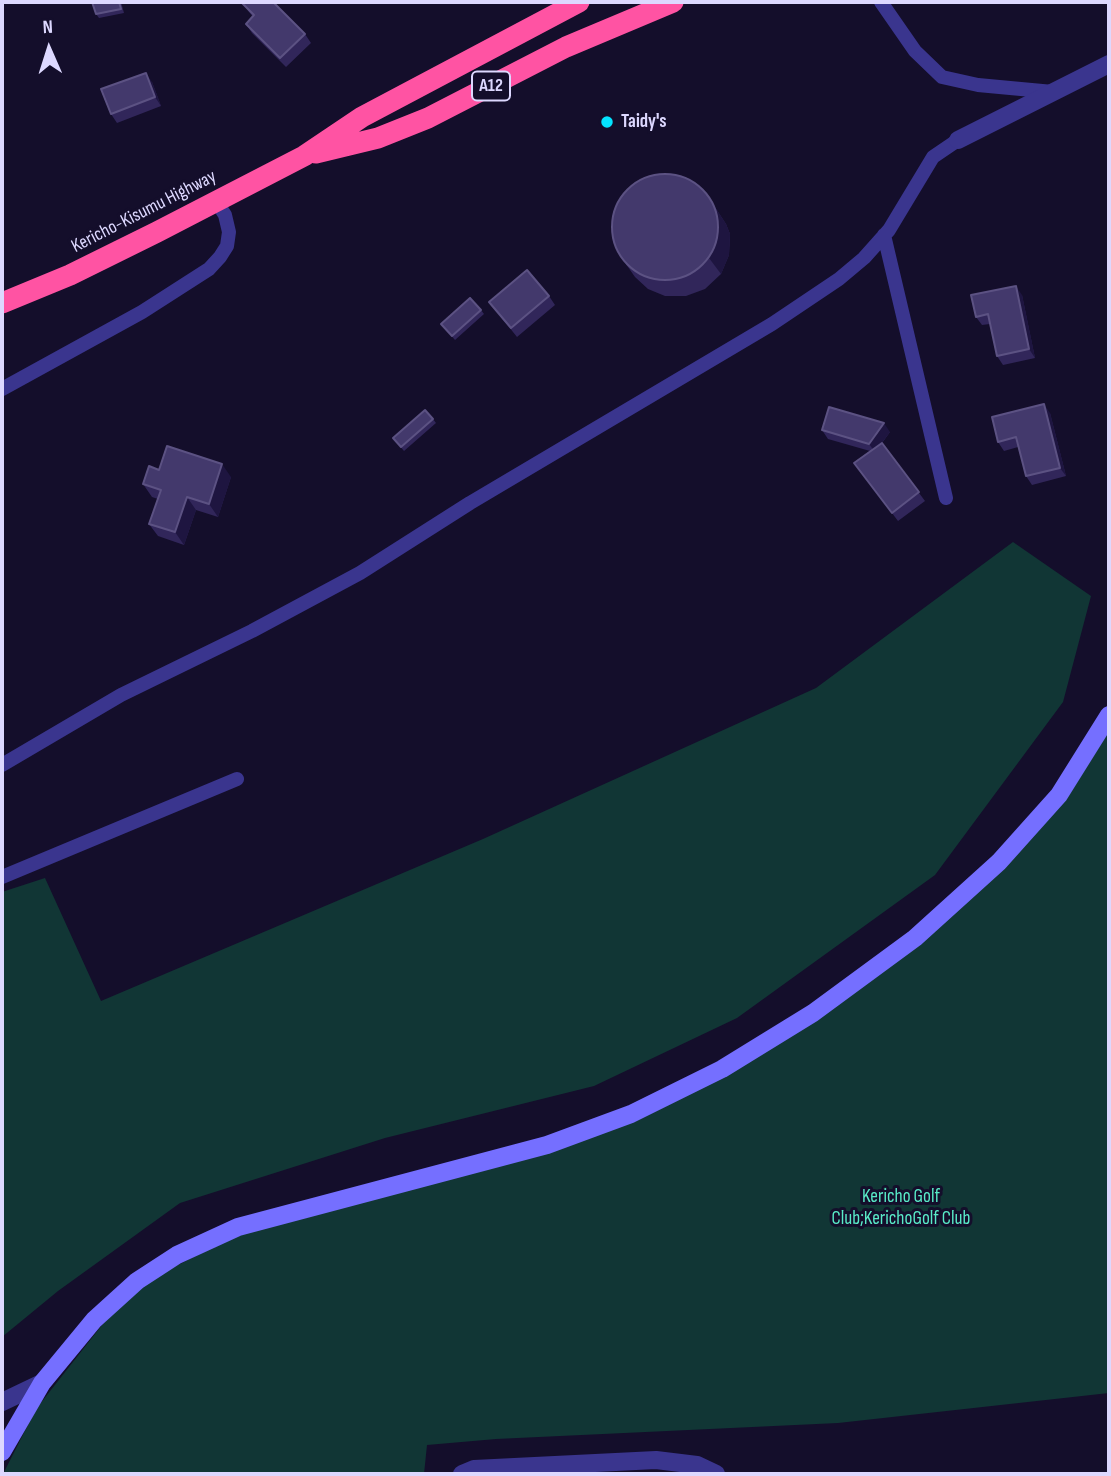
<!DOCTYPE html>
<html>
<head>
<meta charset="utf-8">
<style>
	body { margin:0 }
	#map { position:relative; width:1111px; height:1476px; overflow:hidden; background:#140e2b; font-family:"Sofia Sans Condensed",sans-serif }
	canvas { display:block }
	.frame { position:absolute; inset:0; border:4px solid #ddd8ff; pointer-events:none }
	.north { position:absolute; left:14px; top:14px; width:70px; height:70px; -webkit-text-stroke:5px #140e2b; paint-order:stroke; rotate:357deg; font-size:19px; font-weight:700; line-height:28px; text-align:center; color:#ddd8ff }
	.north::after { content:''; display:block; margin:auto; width:24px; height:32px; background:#ddd8ff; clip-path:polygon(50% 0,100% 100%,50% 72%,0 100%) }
</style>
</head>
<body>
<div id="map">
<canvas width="1111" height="1476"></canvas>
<div class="frame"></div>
<div class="north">N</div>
</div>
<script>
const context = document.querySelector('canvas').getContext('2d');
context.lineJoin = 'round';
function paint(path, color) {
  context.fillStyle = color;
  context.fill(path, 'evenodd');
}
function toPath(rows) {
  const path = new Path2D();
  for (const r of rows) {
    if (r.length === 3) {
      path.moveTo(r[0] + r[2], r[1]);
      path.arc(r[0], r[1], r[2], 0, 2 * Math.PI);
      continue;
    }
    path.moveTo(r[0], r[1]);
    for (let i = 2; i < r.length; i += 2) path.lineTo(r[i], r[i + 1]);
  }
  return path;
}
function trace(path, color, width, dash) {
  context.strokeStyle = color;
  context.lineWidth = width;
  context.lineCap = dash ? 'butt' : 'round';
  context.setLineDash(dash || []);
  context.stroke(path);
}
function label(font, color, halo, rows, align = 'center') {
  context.font = font + ' "Sofia Sans Condensed",sans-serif';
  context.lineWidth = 6;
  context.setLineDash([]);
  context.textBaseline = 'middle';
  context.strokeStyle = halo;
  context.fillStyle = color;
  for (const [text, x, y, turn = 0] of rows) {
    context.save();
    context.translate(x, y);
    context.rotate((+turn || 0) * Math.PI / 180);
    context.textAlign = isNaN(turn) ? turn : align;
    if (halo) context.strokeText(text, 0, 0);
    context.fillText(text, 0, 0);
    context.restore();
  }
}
paint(toPath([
	[1013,542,1091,596,1063,702,935,875,737,1018,594,1086,385,1138,180,1203,58,1291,2,1337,2,892,45,878,101,1001,483,839,816,688],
	[1109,727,1109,1393,838,1423,496,1439,427,1445,424,1474,3,1474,36,1409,102,1325,142,1286,176,1266,237,1235,616,1124,934,931]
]), '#113635');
trace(toPath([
	[881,2,915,51,942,77,978,85,1053,92],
	[884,235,946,498],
	[2,389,142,312,209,269,220,257,227,246,229,232,225,215,216,201],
	[2,765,121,695,252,631,360,573,470,503,772,324,839,279,864,258,889,230,933,157,958,140],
	[2,877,237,779]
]), '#3a358e', 14);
trace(toPath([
	[958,140,1109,64],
	[2,1402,42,1383],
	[462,1474,474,1469,656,1460,697,1465,716,1474]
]), '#3a358e', 18);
trace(toPath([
	[2,1452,42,1383,94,1320,137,1281,177,1255,238,1227,547,1145,631,1114,722,1069,813,1013,915,938,999,862,1059,795,1109,715]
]), '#756fff', 18);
trace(toPath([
	[316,153,378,138,428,118,566,47,673,2],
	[2,303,70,275,157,232,304,156,362,117,579,2]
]), '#ff53a3', 21);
paint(toPath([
	[92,2,121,2,124,13,99,18,96,14],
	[241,2,305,34,311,43,286,67,252,33,246,24,253,17],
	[152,82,161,106,117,123,111,114],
	[705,192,726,224,730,234,729,255,721,274,705,289,686,296,665,296,648,289,635,277,623,260],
	[1022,295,1035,358,1003,365,997,356,990,324,982,325,976,317],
	[549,296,555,305,517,337,489,302],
	[481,310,484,314,455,340,441,324],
	[1050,413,1066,476,1032,485,1026,476,1018,447,1004,451,998,442],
	[433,419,436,423,404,451,393,438],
	[822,430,890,432,882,443,925,501,898,521,854,463,870,451,828,439],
	[159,470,231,477,218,517,196,510,184,545,158,536,149,524,158,499,152,497,143,484]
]), '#31265a');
paint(toPath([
	[146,73,152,82,161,106,155,97],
	[705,192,726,224,730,234,729,255,721,274,709,258],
	[1016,286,1022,295,1035,358,1029,349],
	[1044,404,1050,413,1066,476,1060,468],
	[884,423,890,432,875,452,869,444],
	[222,464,231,477,218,517,209,504],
	[187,497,196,510,184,545,175,532]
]), '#1e1540');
const building = toPath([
	[92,2,119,2,121,9,96,14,92,2],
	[241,2,273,2,305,34,280,58,246,24,254,15,241,2],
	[146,73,155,97,111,114,101,89,146,73],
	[665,227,53],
	[527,270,549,296,511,328,489,302,527,270],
	[1016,286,1029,349,997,356,988,314,976,317,971,295,1016,286],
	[470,298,481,310,452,336,441,324,470,298],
	[1044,404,1060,468,1026,476,1016,437,998,442,992,417,1044,404],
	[829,407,884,423,869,444,822,430,829,407],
	[425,410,433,419,401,447,393,438,425,410],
	[882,443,919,492,892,513,854,463,882,443],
	[167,446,222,464,209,504,187,497,175,532,149,524,161,490,143,484,149,466,159,470,167,446]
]);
paint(building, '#43396c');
trace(building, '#5c5283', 2);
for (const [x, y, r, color] of [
	[607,122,7,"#04e3ff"]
]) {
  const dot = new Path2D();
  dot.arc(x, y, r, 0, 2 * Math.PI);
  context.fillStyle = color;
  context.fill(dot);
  trace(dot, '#140e2b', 2.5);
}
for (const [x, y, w] of [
	[491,86,38]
]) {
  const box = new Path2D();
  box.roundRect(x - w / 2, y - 14.5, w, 29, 5);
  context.fillStyle = '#140e2b';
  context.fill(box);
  trace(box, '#ddd8ff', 2);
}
label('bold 18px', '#ddd8ff', null, [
	["A12",491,86]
]);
label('bold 19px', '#ddd8ff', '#140e2b', [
	["Taidy's",621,122]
], 'left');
label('19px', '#ddd8ff', '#140e2b', [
	["Kericho-Kisumu Highway",144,212,-27]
]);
label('19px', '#59ebc8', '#140e2b', [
	["Kericho Golf",901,1197],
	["Club;KerichoGolf Club",901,1219]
]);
</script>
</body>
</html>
